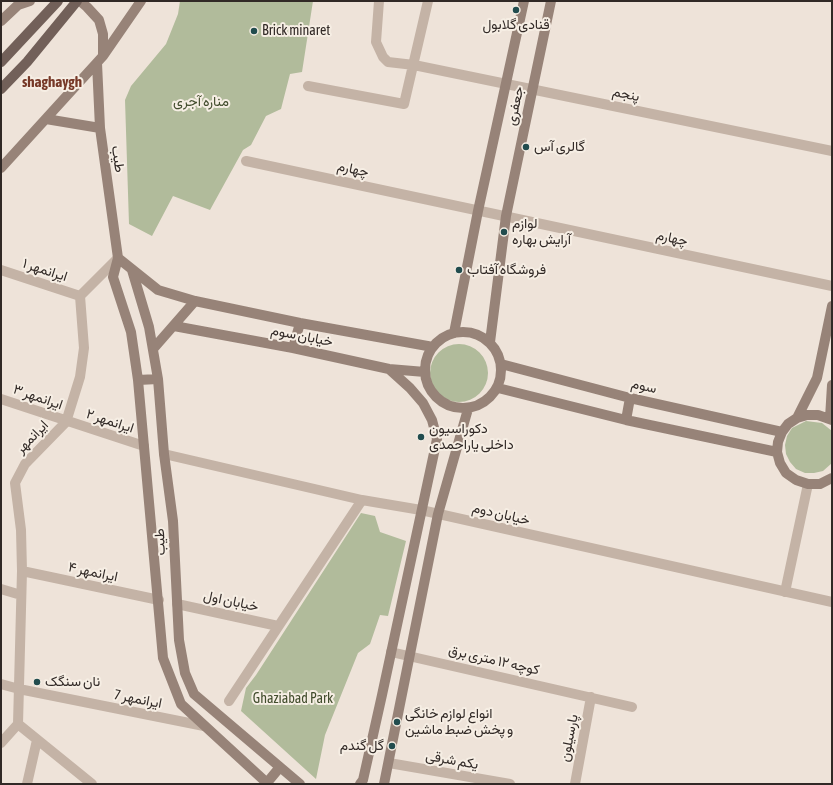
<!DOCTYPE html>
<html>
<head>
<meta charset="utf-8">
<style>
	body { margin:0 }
	#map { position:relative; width:833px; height:785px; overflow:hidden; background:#eee3d9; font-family:"Asap Condensed",sans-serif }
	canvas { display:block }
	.frame { position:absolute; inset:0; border:2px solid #312926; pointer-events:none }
</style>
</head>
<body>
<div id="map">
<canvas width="833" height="785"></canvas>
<div class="frame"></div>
</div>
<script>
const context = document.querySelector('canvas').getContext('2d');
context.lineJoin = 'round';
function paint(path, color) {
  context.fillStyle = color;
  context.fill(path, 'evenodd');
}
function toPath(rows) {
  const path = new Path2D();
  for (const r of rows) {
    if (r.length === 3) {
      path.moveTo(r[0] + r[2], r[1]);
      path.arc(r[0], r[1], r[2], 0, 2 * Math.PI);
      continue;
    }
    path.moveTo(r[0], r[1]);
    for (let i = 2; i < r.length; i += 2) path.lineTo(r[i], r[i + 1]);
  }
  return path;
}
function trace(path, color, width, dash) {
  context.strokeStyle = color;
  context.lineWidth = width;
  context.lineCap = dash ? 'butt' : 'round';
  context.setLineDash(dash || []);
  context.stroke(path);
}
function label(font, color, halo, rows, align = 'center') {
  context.font = font + ' "Asap Condensed",Vazirmatn,sans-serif';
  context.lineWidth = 4;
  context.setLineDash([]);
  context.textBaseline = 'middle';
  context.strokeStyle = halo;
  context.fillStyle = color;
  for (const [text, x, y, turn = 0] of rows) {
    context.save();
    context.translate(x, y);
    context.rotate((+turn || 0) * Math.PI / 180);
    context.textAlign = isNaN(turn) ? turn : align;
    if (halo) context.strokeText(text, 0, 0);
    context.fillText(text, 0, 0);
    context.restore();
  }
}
paint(toPath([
	[180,1,313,1,302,72,290,74,281,109,266,116,251,145,243,150,210,210,173,196,152,236,129,224,125,100,131,86,166,44,178,14],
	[459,373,29],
	[806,421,822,423,832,431,832,463,823,471,814,473,805,473,796,469,790,462,786,454,785,445,787,436,792,428],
	[361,513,375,516,380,532,406,541,388,616,380,615,370,644,358,653,325,735,316,779,241,711,246,688,256,675]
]), '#b1bb9b');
trace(toPath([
	[379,1,376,42,383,57,388,62,414,65,832,151],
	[308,86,404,104,428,1],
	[246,161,832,286],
	[1,270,80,296],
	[1,399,144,446],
	[164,454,362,500,421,510,832,602],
	[22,571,159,600],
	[1,589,21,595],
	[785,592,808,484],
	[177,604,278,626],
	[391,652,632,707],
	[1,684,19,689,204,726],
	[229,701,362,500],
	[18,724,92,784],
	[1,743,18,724,22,571,21,530,15,483,25,464,66,422,80,377,84,348,80,296,118,258],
	[389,763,510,784],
	[27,784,37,740],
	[575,784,591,697]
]), '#c4b3a6', 10);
trace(toPath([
	[1,21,18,5,30,1],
	[103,56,141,1],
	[97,63,100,128,118,258,113,277,131,332,138,380,163,658,181,704,268,784],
	[46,119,100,128],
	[1,168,103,56,103,34,99,20,87,7,80,1],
	[118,258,158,290,195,301,300,323,433,347],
	[132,270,149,327,158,379,164,454,173,521,179,640,185,673,194,694,300,784],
	[174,326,293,348,389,369,425,372],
	[463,370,38],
	[454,333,478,211,524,1],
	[490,342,506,216,551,1],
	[293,348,300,323],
	[153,349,195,301],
	[501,364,630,398,782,432],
	[138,380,158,379],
	[498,388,626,420,777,452],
	[797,418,817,378,832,306],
	[830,418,832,385],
	[626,420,630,398],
	[832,420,818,415,807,415,797,418,788,424,782,432,778,442,777,452,780,463,786,473,796,480,808,484,820,484,832,478],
	[266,784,280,767],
	[360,784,363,780,382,695,437,439,432,420,423,403,410,388,389,369],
	[384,784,438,514,468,409]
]), '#978378', 10);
trace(toPath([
	[1,62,58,1],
	[1,89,27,62,77,1]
]), '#726059', 10);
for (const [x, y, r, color] of [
	[516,10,4,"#214c4e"],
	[254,31,4,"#214c4e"],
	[526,147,4,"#214c4e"],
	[504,232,4,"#214c4e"],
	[459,270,4,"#214c4e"],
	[421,437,4,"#214c4e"],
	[37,682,4,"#214c4e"],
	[397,722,4,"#214c4e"],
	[392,746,4,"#214c4e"]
]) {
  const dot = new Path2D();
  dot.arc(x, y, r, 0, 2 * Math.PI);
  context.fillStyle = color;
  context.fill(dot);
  trace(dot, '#f6eee4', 1.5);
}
label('14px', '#312926', '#f6eee4', [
	["قنادی گلابول",516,25,"center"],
	["Brick minaret",262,31],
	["گالری آس",534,147],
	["لوازم",512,224],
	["آرایش بهاره",512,240],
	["فروشگاه آفتاب",467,270],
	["دکوراسیون",429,429],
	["داخلی یاراحمدی",429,445],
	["نان سنگک",45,682],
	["انواع لوازم خانگی",405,714],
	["و پخش ضبط ماشین",405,730],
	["گل گندم",384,746,"right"]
], 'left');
label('14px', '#312926', '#f6eee4', [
	["پنجم",626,94,12],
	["جعفری",515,106,-78],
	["طیب",118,159,82],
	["چهارم",353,169,12],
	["چهارم",672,238,12],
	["ایرانمهر ۱",45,270,18],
	["خیابان سوم",302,336,11],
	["سوم",644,386,13],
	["ایرانمهر ۳",38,397,19],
	["ایرانمهر ۲",110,421,18],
	["ایرانمهر",32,437,-46],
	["خیابان دوم",501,514,13],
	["طیب",160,542,-93],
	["ایرانمهر ۴",93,572,12],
	["خیابان اول",231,601,12],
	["کوچه ۱۲ متری برق",494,660,13],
	["ایرانمهر 7",138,699,11],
	["پارسیلون",569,738,-79],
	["یکم شرقی",452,760,10]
]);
label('14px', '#424d2d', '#f6eee4', [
	["مناره آجری",201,102],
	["Ghaziabad Park",293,699]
]);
label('bold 15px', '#773928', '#f6eee4', [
	["shaghaygh",52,82]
]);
</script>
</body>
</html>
